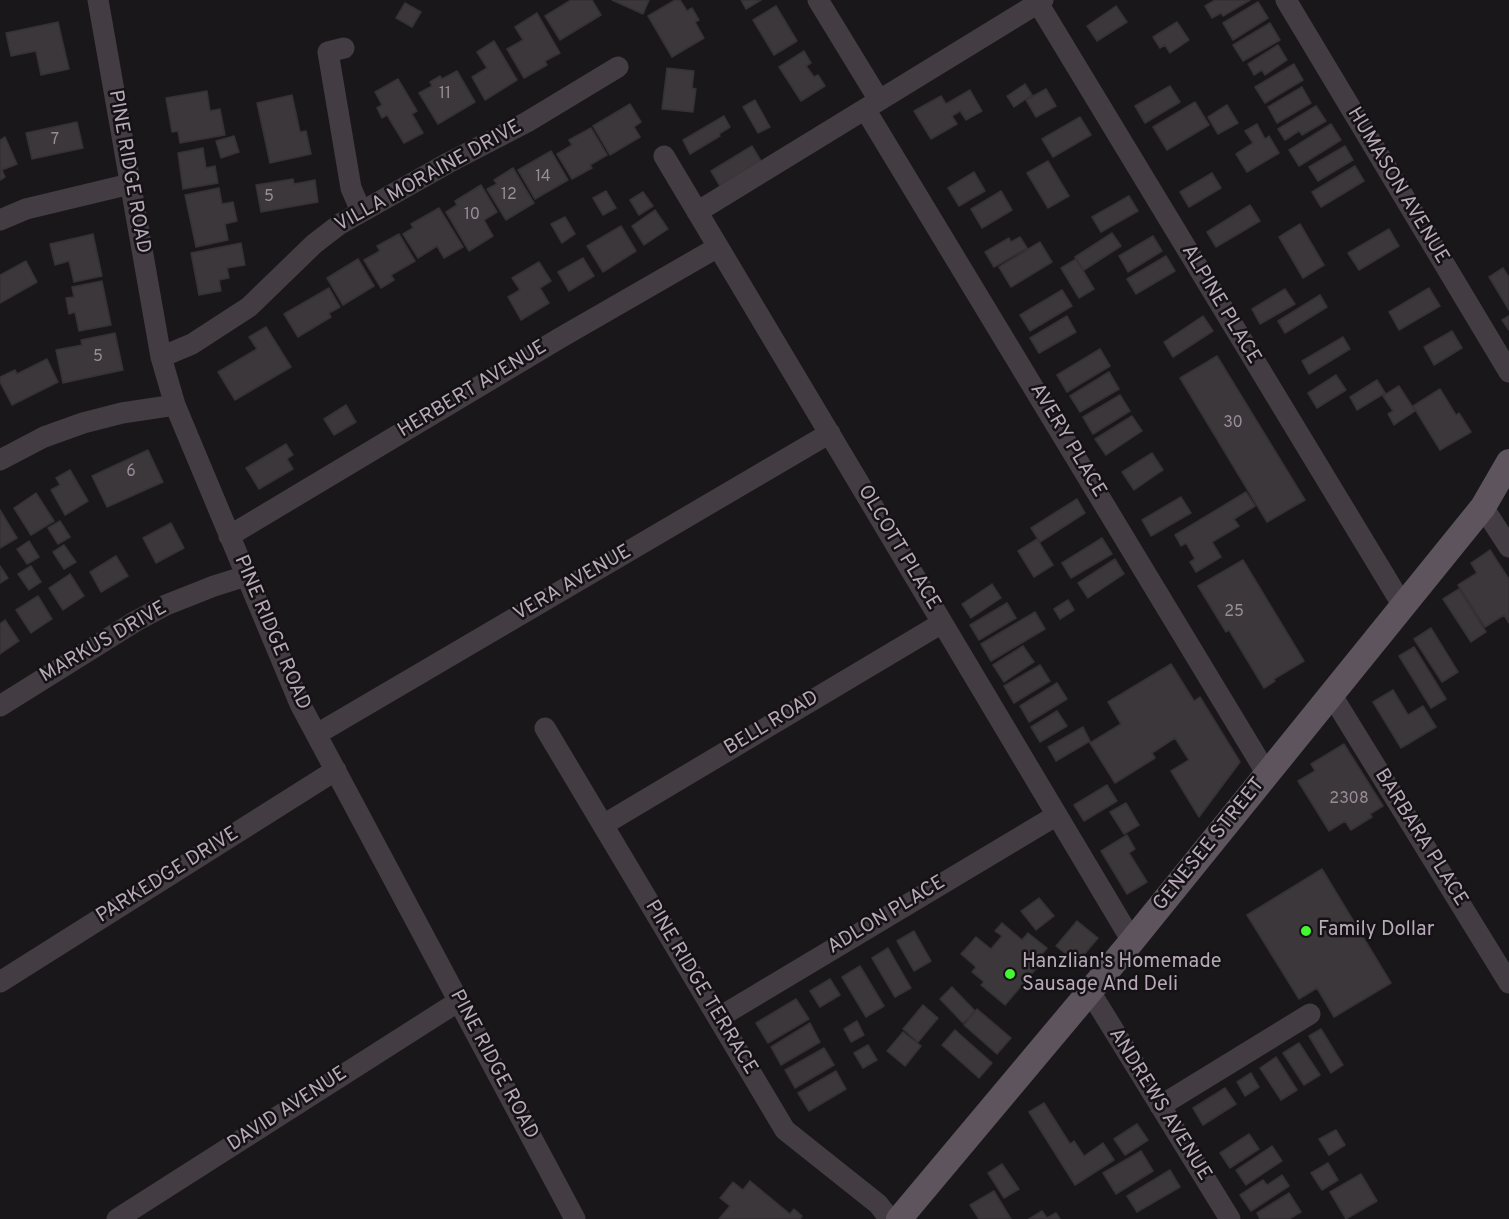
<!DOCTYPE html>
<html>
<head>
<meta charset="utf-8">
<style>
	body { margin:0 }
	canvas { display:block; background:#191719 }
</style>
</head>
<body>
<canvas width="1509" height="1219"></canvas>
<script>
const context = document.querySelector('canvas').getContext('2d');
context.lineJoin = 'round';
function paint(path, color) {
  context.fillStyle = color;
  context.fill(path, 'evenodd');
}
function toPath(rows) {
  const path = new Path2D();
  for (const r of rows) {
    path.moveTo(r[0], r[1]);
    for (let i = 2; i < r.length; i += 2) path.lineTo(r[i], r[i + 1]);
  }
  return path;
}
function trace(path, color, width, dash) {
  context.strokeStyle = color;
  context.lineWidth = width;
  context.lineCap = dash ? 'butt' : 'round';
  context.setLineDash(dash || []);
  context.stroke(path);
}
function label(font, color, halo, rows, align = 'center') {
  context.font = font + ' Overpass,sans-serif';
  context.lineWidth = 5;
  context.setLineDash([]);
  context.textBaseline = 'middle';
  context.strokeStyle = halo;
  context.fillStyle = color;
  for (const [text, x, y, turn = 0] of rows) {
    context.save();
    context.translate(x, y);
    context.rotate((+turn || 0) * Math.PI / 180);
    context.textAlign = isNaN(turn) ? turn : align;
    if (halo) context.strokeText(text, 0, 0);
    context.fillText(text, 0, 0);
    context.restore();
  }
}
const building = toPath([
	[571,0,592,0,601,15,560,40,545,16,571,0],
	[612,0,649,0,643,14,612,0],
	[675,0,680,0,687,11,692,8,699,20,695,22,704,38,672,57,648,16,675,0],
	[741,0,761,0,746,9,741,0],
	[1215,0,1250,0,1223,16,1221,13,1212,18,1205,6,1215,0],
	[1258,2,1268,18,1233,40,1223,23,1258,2],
	[405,3,421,12,412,27,396,18,405,3],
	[776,6,797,41,774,55,753,20,776,6],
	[1116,6,1127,22,1097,41,1087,26,1116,6],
	[537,13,560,53,545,61,547,65,524,78,507,49,523,40,515,27,537,13],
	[58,22,69,69,41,75,36,51,11,56,6,33,58,22],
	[1177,22,1189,40,1170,53,1165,45,1160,48,1153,37,1177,22],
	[1270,23,1280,40,1243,61,1233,45,1270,23],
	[494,41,517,80,485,100,472,77,487,68,477,52,494,41],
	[1278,45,1287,60,1265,75,1262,70,1254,75,1248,64,1278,45],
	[804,51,811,63,806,66,814,77,818,75,825,86,801,101,779,67,804,51],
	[1294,64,1303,80,1265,103,1255,87,1294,64],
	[667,68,694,71,692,88,696,89,693,112,662,109,667,68],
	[457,71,475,102,438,124,419,93,432,86,430,82,440,76,442,79,457,71],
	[398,79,417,111,412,114,423,133,404,143,387,115,382,118,377,108,382,105,375,92,398,79],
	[1025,84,1032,95,1014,107,1007,96,1025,84],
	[1170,86,1180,102,1145,123,1135,106,1170,86],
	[1302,87,1311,103,1277,123,1268,107,1302,87],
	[1046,89,1056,106,1036,117,1026,100,1046,89],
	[970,90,982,111,966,120,960,111,952,116,957,124,931,139,914,111,941,96,946,104,970,90],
	[207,91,210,111,220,109,225,135,180,143,178,131,172,132,166,98,207,91],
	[292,95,300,132,306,131,311,154,270,163,257,103,292,95],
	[755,100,770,127,758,133,743,107,755,100],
	[1195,102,1209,125,1167,150,1153,127,1195,102],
	[630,104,641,122,634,127,640,137,610,155,593,126,630,104],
	[1227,105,1238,123,1218,134,1208,117,1227,105],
	[1316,106,1326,121,1302,135,1299,131,1285,140,1278,129,1316,106],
	[724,116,730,127,719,134,720,136,690,154,683,140,724,116],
	[1080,117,1091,135,1053,157,1042,139,1080,117],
	[77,122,83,148,32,159,26,133,77,122],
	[1257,124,1265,139,1269,136,1279,153,1247,172,1236,154,1253,143,1245,131,1257,124],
	[1331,124,1341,140,1299,166,1289,150,1331,124],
	[591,128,607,155,590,165,592,168,572,179,557,154,572,145,569,140,591,128],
	[234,136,239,152,221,158,216,141,234,136],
	[5,137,17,164,2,170,5,177,0,180,0,140,5,137],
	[752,146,761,161,720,186,711,171,752,146],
	[1345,146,1353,160,1318,181,1309,167,1345,146],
	[203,148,206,168,215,166,218,183,183,189,178,153,203,148],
	[551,151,568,180,535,199,518,170,551,151],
	[1048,161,1069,196,1048,208,1027,173,1048,161],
	[1355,166,1364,181,1321,207,1312,192,1355,166],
	[513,168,534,203,506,220,487,189,497,184,494,180,513,168],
	[974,172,985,191,959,206,948,188,974,172],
	[1212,173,1221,188,1189,207,1180,192,1212,173],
	[293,179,294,184,315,180,318,202,261,212,256,185,293,179],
	[481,185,497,212,484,220,493,236,469,251,446,212,457,205,455,201,481,185],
	[219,188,222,204,233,202,237,221,225,224,228,240,196,247,185,195,219,188],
	[606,191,616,208,603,215,593,198,606,191],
	[1001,191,1012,210,982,228,971,209,1001,191],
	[643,192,653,206,639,215,630,200,643,192],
	[1129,196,1138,211,1101,232,1092,217,1129,196],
	[1250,205,1260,221,1216,247,1207,232,1250,205],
	[439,208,463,247,444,258,437,246,418,258,403,234,413,228,411,224,439,208],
	[655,210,668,229,644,245,632,226,655,210],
	[565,217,575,234,562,243,551,224,565,217],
	[1300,224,1324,265,1303,278,1279,237,1300,224],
	[621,226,636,251,603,272,587,246,621,226],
	[1389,229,1399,246,1359,270,1348,253,1389,229],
	[1112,233,1121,246,1084,270,1075,257,1112,233],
	[93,234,102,276,74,282,69,261,55,265,50,244,93,234],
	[399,234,415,261,391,275,394,280,381,288,364,260,380,251,377,246,399,234],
	[1153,236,1162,251,1128,272,1119,256,1153,236],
	[1020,237,1027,248,994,267,985,252,1009,238,1011,242,1020,237],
	[1040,242,1052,262,1011,287,999,267,1040,242],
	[241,243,245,265,227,268,229,278,219,280,221,291,199,295,191,253,241,243],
	[1166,256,1175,271,1136,294,1127,279,1166,256],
	[583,258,594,276,569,291,558,272,583,258],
	[358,259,374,286,343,305,327,278,358,259],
	[1076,259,1094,289,1079,298,1061,268,1076,259],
	[26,261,37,282,0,303,0,275,26,261],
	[539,262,551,281,540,288,549,303,521,320,508,297,520,290,512,278,539,262],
	[1503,268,1509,277,1509,310,1489,277,1503,268],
	[102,281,111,325,79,331,75,312,69,314,66,298,74,297,72,287,102,281],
	[329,288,340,307,329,313,331,317,298,337,284,314,329,288],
	[1429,288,1440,306,1399,330,1389,312,1429,288],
	[1285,289,1295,304,1260,324,1252,309,1285,289],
	[1062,290,1072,306,1030,331,1020,315,1062,290],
	[1320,295,1327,307,1285,333,1278,321,1320,295],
	[1067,316,1076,332,1039,353,1030,338,1067,316],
	[1203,316,1213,331,1173,357,1164,342,1203,316],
	[1509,316,1509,330,1502,320,1509,316],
	[266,327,291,367,235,400,218,372,257,349,249,337,266,327],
	[1452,331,1462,348,1434,365,1424,347,1452,331],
	[115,333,123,370,63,383,56,350,82,345,81,340,115,333],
	[1343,337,1350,349,1309,374,1302,361,1343,337],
	[1100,349,1110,366,1067,392,1057,375,1100,349],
	[1217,356,1305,500,1267,522,1180,378,1217,356],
	[47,359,58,382,12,405,0,382,0,377,15,370,17,374,47,359],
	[1109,372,1119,389,1080,412,1070,396,1109,372],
	[1336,375,1346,390,1317,408,1308,393,1336,375],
	[1377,380,1385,393,1357,410,1350,397,1377,380],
	[1399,386,1415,411,1394,425,1388,414,1393,411,1383,396,1399,386],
	[1440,389,1456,415,1459,413,1471,432,1440,450,1413,406,1440,389],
	[1120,395,1130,411,1093,434,1083,417,1120,395],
	[346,405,356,422,334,435,324,419,346,405],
	[1132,416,1142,431,1106,455,1095,439,1132,416],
	[286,444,293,455,287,459,293,469,259,489,246,468,286,444],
	[148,450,163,482,107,507,92,476,148,450],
	[1152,453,1163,470,1134,490,1122,472,1152,453],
	[70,470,88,501,65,515,51,490,60,485,56,478,70,470],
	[1246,492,1255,506,1234,519,1239,526,1212,542,1221,557,1196,572,1190,562,1195,559,1186,543,1181,546,1175,535,1246,492],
	[36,493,54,521,31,535,14,508,36,493],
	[1181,497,1191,513,1151,536,1142,520,1181,497],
	[1077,499,1085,513,1040,542,1031,528,1077,499],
	[0,510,17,538,0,548,0,510],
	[60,521,70,537,58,544,48,528,60,521],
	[171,523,184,548,156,563,143,538,171,523],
	[1102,538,1112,554,1071,578,1062,563,1102,538],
	[1037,539,1053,565,1034,577,1018,551,1037,539],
	[29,541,39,557,27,564,17,549,29,541],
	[64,545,76,562,64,569,53,552,64,545],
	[1490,550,1509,579,1509,623,1504,615,1485,627,1458,585,1477,573,1471,563,1490,550],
	[116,556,128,576,101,592,90,572,116,556],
	[1115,559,1124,574,1088,598,1078,583,1115,559],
	[1243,560,1304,661,1274,679,1275,681,1264,688,1229,630,1226,632,1198,586,1243,560],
	[0,566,8,578,0,583,0,566],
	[31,566,41,582,29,590,18,574,31,566],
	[70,574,84,596,63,610,49,588,70,574],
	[992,584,1001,598,971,618,962,604,992,584],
	[1459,589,1486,632,1471,642,1443,599,1459,589],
	[38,596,52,619,31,633,16,610,38,596],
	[1068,600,1074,610,1060,619,1054,609,1068,600],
	[1007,603,1016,618,979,640,970,625,1007,603],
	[1035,612,1045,629,991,661,981,644,1035,612],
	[5,620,19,641,0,654,0,624,5,620],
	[1431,628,1458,672,1442,682,1414,639,1431,628],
	[1023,646,1034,662,1004,682,993,665,1023,646],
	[1414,647,1446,699,1431,708,1399,656,1414,647],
	[1171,664,1194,701,1200,697,1240,762,1199,817,1171,771,1189,760,1175,738,1152,753,1155,758,1115,783,1090,743,1121,724,1108,702,1171,664],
	[1040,665,1050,681,1014,703,1004,686,1040,665],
	[1057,683,1067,699,1029,722,1020,706,1057,683],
	[1393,690,1408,715,1423,706,1436,727,1401,748,1373,702,1393,690],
	[1057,711,1067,726,1040,742,1031,727,1057,711],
	[1083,727,1090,741,1056,761,1048,747,1083,727],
	[1344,744,1383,806,1370,814,1372,817,1351,830,1345,821,1329,831,1298,781,1315,771,1311,764,1344,744],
	[1107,785,1117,801,1084,821,1074,805,1107,785],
	[1126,803,1139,825,1124,834,1110,812,1126,803],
	[1127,835,1135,849,1129,853,1147,882,1127,894,1101,851,1127,835],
	[1322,869,1391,983,1334,1017,1317,988,1299,999,1247,915,1322,869],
	[1039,898,1054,916,1036,930,1021,911,1039,898],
	[1077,921,1098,938,1077,963,1056,946,1077,921],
	[1002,923,1022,940,1028,933,1047,948,1042,954,1046,957,1005,1005,981,985,984,982,972,972,976,967,961,954,976,937,991,949,1002,936,995,931,1002,923],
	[914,931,931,961,914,971,897,941,914,931],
	[888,948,911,988,895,997,872,958,888,948],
	[860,966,884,1006,866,1017,842,977,860,966],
	[830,979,840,995,820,1007,810,991,830,979],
	[952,987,975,1011,963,1023,940,999,952,987],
	[796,999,809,1019,768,1043,756,1023,796,999],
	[923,1005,938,1018,918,1042,903,1029,923,1005],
	[977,1009,1011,1038,997,1054,964,1025,977,1009],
	[857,1021,864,1035,851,1042,844,1029,857,1021],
	[810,1023,820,1042,781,1065,771,1047,810,1023],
	[1321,1029,1343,1065,1331,1073,1309,1036,1321,1029],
	[955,1030,992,1063,979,1078,942,1045,955,1030],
	[903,1032,921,1046,905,1066,887,1051,903,1032],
	[1299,1043,1320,1075,1304,1085,1283,1053,1299,1043],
	[868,1045,877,1060,863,1068,854,1053,868,1045],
	[824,1048,834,1065,795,1088,785,1070,824,1048],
	[1276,1057,1297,1090,1281,1100,1260,1068,1276,1057],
	[836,1071,846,1089,809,1111,798,1093,836,1071],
	[1251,1073,1259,1087,1245,1096,1237,1082,1251,1073],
	[1225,1088,1236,1104,1203,1125,1193,1108,1225,1088],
	[1044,1103,1070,1144,1074,1141,1084,1156,1103,1143,1114,1160,1075,1185,1029,1112,1044,1103],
	[1137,1124,1148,1140,1125,1155,1114,1139,1137,1124],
	[1336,1130,1345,1145,1329,1155,1319,1139,1336,1130],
	[1249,1134,1259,1149,1230,1168,1220,1153,1249,1134],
	[1272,1146,1282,1161,1246,1185,1236,1170,1272,1146],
	[1141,1151,1153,1171,1116,1194,1103,1173,1141,1151],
	[1328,1163,1338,1180,1322,1190,1311,1173,1328,1163],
	[1002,1164,1019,1189,1004,1198,988,1173,1002,1164],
	[1170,1170,1180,1187,1137,1212,1127,1196,1170,1170],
	[1361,1174,1377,1201,1346,1219,1330,1192,1361,1174],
	[1282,1175,1289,1186,1251,1211,1240,1195,1263,1180,1267,1185,1282,1175],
	[750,1181,790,1214,794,1209,802,1216,800,1219,719,1219,730,1206,720,1198,733,1182,743,1190,750,1181],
	[994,1191,1011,1219,979,1219,970,1205,994,1191],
	[1289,1193,1301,1212,1289,1219,1260,1219,1257,1213,1289,1193],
	[1042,1211,1047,1218,1056,1213,1060,1219,1029,1219,1042,1211]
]);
paint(building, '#3b373a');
trace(building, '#353134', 1.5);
trace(toPath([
	[98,0,161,357,175,405,300,704,575,1219],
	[818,0,879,100],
	[1286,0,1509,372],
	[1038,3,1403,606],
	[344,48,328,52,351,188,361,211],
	[865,109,1267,774],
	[664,156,1132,941],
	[697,212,1043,0],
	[0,220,26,209,130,184],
	[161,357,192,344,249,307,314,244,340,224,448,163,527,122,618,67],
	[0,460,44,437,83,423,122,413,175,405],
	[1483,507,1509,547],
	[229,536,560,338,718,247],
	[1331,694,1509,983],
	[0,706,136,621,166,605,214,586,246,576],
	[545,728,785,1130,878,1204,890,1219],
	[317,734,830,433],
	[603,825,942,623],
	[0,982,336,770],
	[1089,990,1230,1219],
	[718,1018,1057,815],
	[1160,1106,1310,1014],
	[117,1219,459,1001]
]), '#433d43', 21);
trace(toPath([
	[899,1219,1132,941,1483,507,1509,462]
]), '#5d545d', 26);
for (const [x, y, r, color] of [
	[1306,931,6,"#43f830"],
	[1010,974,6,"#43f830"]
]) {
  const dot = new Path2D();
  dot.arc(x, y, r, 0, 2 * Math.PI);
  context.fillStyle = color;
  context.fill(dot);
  trace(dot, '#141214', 2);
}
label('16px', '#998c99', null, [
	["11",445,95],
	["7",55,141],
	["14",543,178],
	["12",509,196],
	["5",269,198],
	["10",472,216],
	["5",98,358],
	["30",1233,424],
	["6",131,473],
	["25",1234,613],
	["2308",1349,800]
]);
label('20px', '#b8a9b9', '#141214', [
	["PINE RIDGE ROAD",128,172,80],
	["VILLA MORAINE DRIVE",429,177,-29],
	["HUMASON AVENUE",1397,186,59],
	["ALPINE PLACE",1220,305,59],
	["HERBERT AVENUE",473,390,-31],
	["AVERY PLACE",1067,441,59],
	["OLCOTT PLACE",898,548,59],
	["VERA AVENUE",573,584,-30],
	["PINE RIDGE ROAD",271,633,67],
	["MARKUS DRIVE",104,643,-30],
	["BELL ROAD",772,724,-31],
	["BARBARA PLACE",1420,838,58],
	["GENESEE STREET",1210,845,-51],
	["PARKEDGE DRIVE",168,876,-32],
	["ADLON PLACE",887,916,-31],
	["PINE RIDGE TERRACE",700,988,59],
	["PINE RIDGE ROAD",493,1065,62],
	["ANDREWS AVENUE",1159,1105,58],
	["DAVID AVENUE",288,1110,-33]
]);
label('20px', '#b8a9b9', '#141214', [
	["Family Dollar",1318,931],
	["Hanzlian's Homemade",1022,963],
	["Sausage And Deli",1022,986]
], 'left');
</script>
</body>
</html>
